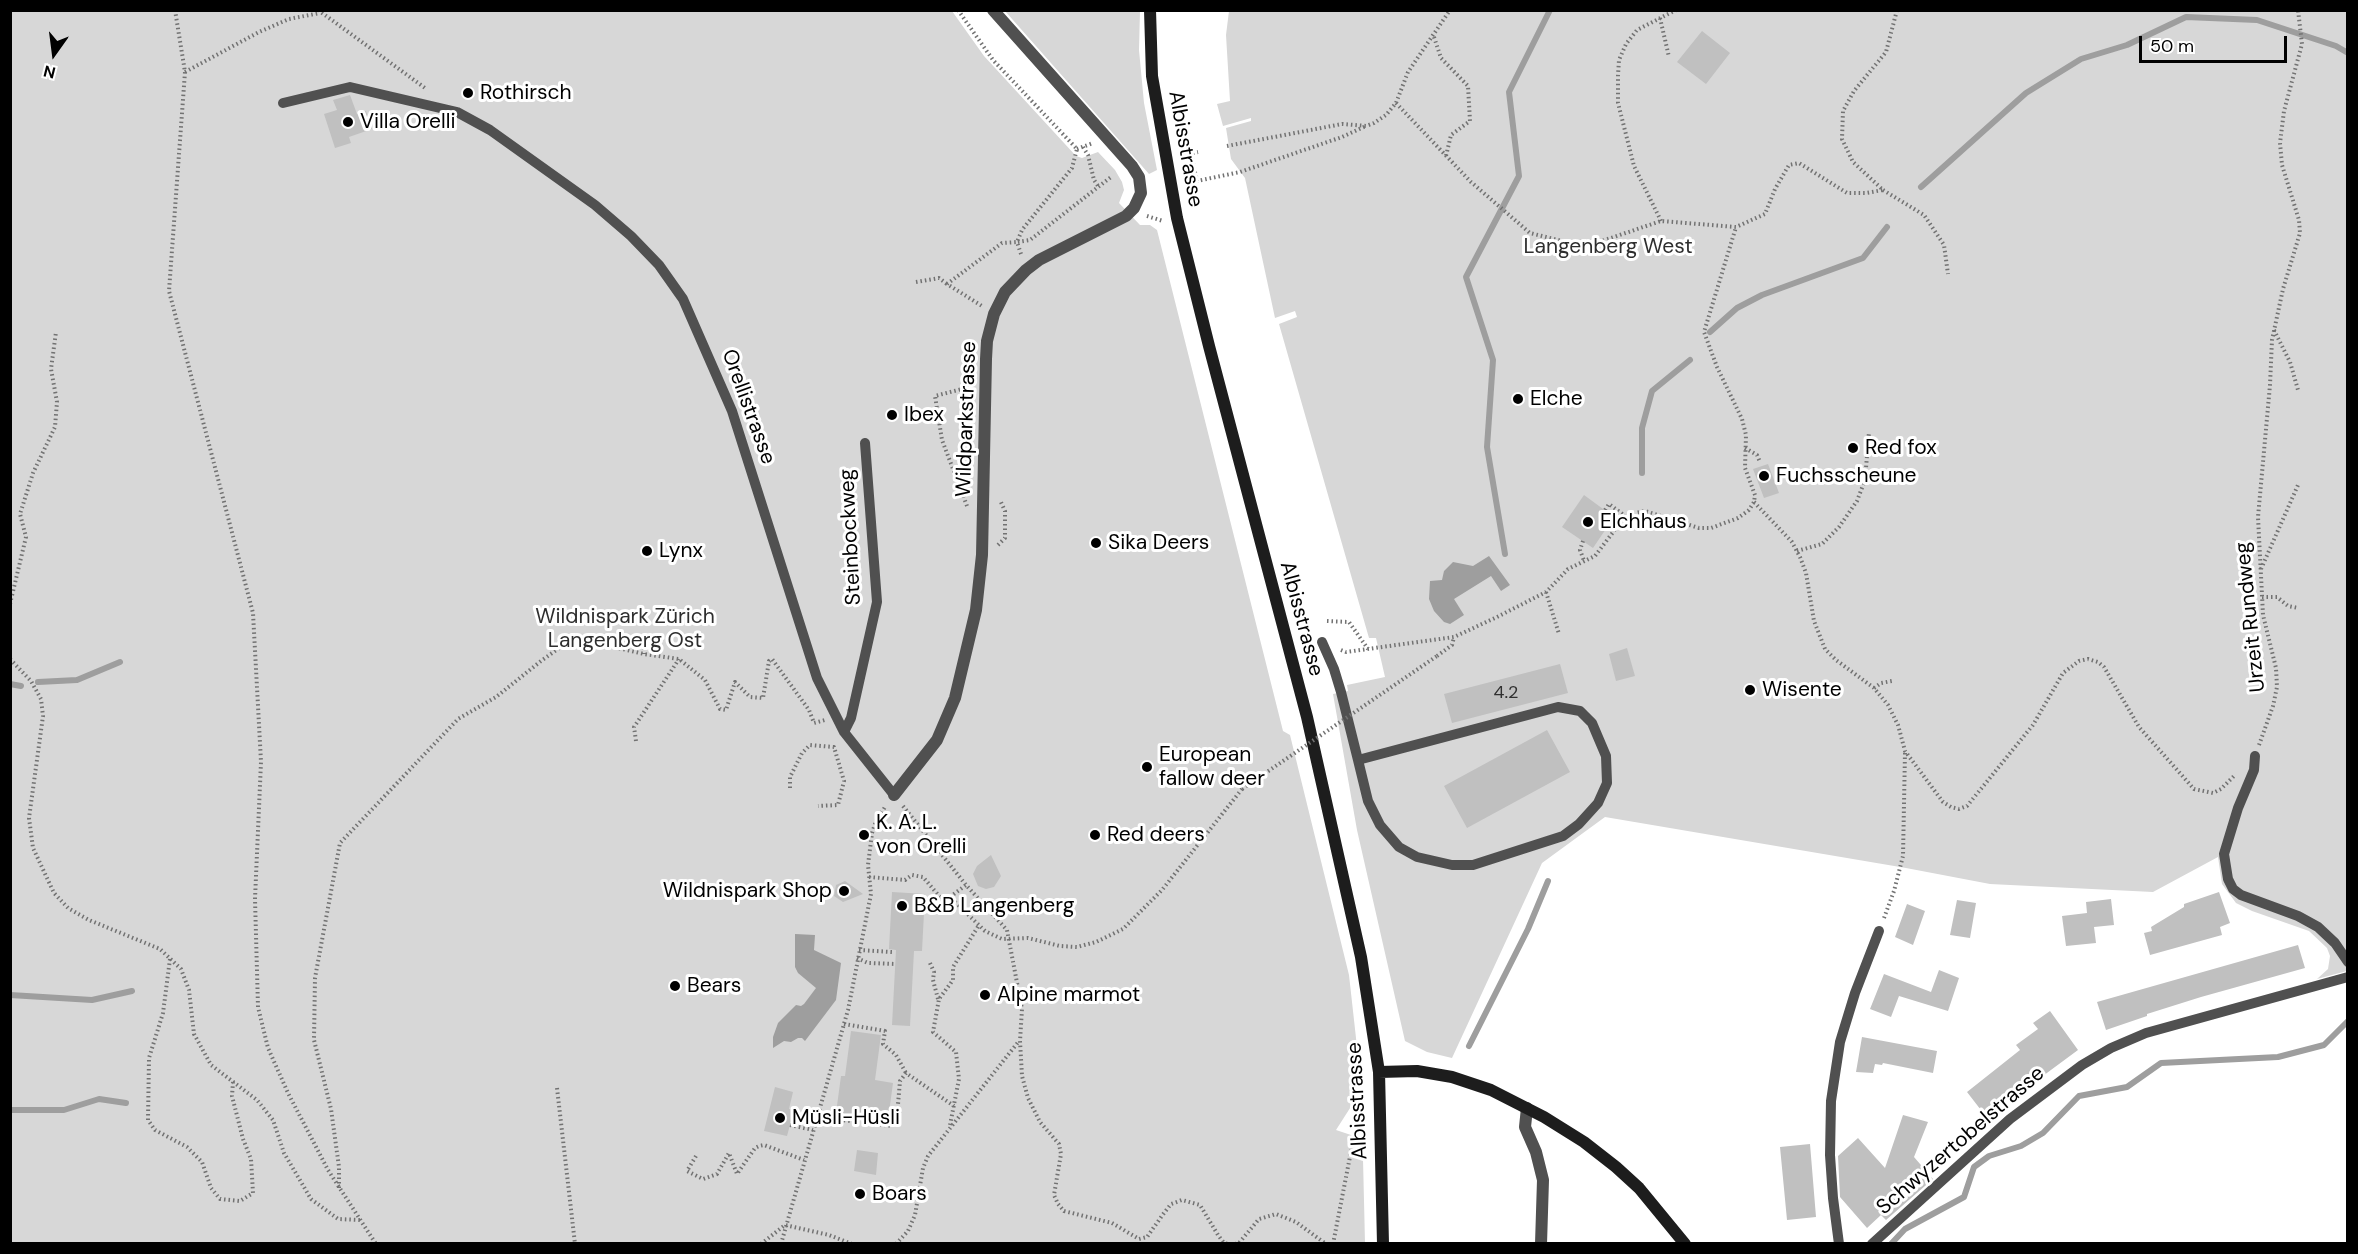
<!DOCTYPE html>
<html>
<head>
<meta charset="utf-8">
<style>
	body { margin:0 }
	#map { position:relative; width:2358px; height:1254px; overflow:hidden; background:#fff; font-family:"DM Sans",sans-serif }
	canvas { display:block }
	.frame { position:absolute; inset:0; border:12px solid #000; pointer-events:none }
	.north { position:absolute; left:24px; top:24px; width:60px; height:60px; -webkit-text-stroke:4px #fff; paint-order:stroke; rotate:194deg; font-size:16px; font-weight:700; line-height:24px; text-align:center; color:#000 }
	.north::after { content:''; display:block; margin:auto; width:21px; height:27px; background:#000; clip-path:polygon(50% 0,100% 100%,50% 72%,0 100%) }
	.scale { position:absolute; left:2139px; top:36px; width:148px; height:27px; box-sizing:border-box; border:3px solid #000; border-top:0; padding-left:8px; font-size:18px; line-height:21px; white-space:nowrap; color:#000; -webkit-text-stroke:4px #fff; paint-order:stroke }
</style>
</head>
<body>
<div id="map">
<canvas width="2358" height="1254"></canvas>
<div class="frame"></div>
<div class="north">N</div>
<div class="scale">50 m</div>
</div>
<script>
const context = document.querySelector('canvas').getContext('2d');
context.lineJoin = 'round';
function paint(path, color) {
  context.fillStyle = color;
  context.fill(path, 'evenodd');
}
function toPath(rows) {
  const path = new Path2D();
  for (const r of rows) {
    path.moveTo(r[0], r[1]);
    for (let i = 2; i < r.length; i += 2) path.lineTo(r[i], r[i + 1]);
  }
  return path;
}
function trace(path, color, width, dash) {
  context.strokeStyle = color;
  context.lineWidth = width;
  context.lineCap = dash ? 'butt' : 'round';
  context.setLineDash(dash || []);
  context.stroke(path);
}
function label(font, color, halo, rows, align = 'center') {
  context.font = font + ' "DM Sans",sans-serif';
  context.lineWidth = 6;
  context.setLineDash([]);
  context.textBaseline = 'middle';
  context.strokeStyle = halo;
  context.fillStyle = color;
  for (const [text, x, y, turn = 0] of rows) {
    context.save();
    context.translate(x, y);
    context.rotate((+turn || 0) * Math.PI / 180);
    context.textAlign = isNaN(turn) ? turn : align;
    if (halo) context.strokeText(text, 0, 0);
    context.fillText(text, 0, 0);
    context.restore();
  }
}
paint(toPath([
	[10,11,952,11,984,56,1076,156,1082,158,1098,152,1115,170,1122,182,1124,190,1119,203,1140,225,1150,225,1157,230,1283,731,1290,735,1349,975,1360,1074,1359,1094,1336,1130,1360,1138,1363,1159,1365,1243,11,1243],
	[1005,11,1140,11,1139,50,1144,103,1157,170,1149,174],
	[1229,11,2347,11,2347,971,2317,979,2328,969,2330,956,2327,948,2309,931,2252,911,2236,903,2222,884,2218,857,2153,892,1990,884,1906,868,1605,817,1542,863,1452,1058,1427,1052,1405,1041,1357,830,1333,694,1348,691,1347,685,1385,677,1376,638,1369,638,1279,324,1297,317,1295,311,1275,318,1245,178,1231,159,1226,128,1251,121,1251,118,1223,126,1217,104,1230,101,1226,35]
]), '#d7d7d7');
paint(toPath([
	[1489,556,1510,585,1501,591,1491,576,1454,599,1464,615,1450,624,1444,622,1434,611,1429,599,1430,581,1442,580,1444,571,1453,562,1473,566],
	[795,934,815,935,814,950,841,963,836,1000,805,1041,802,1038,798,1038,791,1042,784,1041,773,1048,773,1037,778,1023,796,1005,801,1006,804,1004,816,988,798,973,795,967]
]), '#9e9e9e');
trace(toPath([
	[1921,187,2026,93,2081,59,2127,45,2186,17,2257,20,2336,46,2348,53],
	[1710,332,1737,308,1762,295,1863,258,1887,227],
	[1642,473,1642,428,1652,391,1690,360],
	[1505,554,1487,447,1493,360,1466,277,1519,176,1509,92,1550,10],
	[38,682,77,680,120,662],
	[10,684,21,686],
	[10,995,92,1000,132,991],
	[1469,1046,1528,929,1548,881],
	[10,1110,64,1110,99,1099,126,1103],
	[1891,1244,1905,1229,1964,1197,1974,1167,1989,1156,2021,1146,2043,1133,2079,1096,2127,1087,2161,1063,2278,1057,2324,1045,2348,1021]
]), '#9e9e9e', 6);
paint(toPath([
	[1702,31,1730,53,1706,84,1677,62],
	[350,95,357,114,366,111,372,129,349,137,351,143,335,148,324,114,337,110,333,100],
	[1768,464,1779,493,1764,498,1753,469],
	[1584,495,1614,517,1593,548,1562,527],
	[1627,648,1635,676,1616,681,1609,654],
	[1560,664,1568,693,1452,723,1444,694],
	[1547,730,1570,772,1467,828,1444,786],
	[991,855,1001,876,994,887,986,889,978,886,973,874,977,866],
	[845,881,863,894,843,902,834,896,836,885],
	[892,892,925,894,922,951,914,951,910,1026,892,1025,896,950,889,949],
	[2219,892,2230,923,2220,927,2222,935,2150,955,2144,933,2152,931,2151,927,2184,907,2184,904],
	[2111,899,2114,925,2094,927,2096,943,2066,946,2062,916,2087,913,2086,902],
	[1957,900,1976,903,1970,938,1950,935],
	[1907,904,1925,911,1913,945,1895,937],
	[2298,945,2305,968,2201,997,2147,1014,2147,1016,2106,1030,2097,1002],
	[1939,970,1959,978,1948,1011,1899,996,1891,1017,1870,1009,1884,974,1931,992],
	[2050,1011,2078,1050,2013,1098,2010,1095,1984,1114,1967,1092,2020,1050,2016,1045,2038,1029,2033,1023],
	[851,1031,881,1035,875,1080,893,1083,888,1120,836,1113,841,1076,845,1076],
	[1862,1037,1937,1051,1933,1073,1883,1063,1882,1065,1875,1064,1873,1073,1856,1072],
	[775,1087,793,1092,789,1109,794,1110,787,1136,764,1131],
	[1903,1115,1928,1122,1914,1157,1933,1179,1886,1220,1881,1215,1867,1228,1840,1197,1838,1156,1858,1138,1885,1168],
	[1810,1144,1816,1217,1787,1220,1780,1147],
	[857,1150,878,1153,876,1175,854,1171]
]), '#c0c0c0');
trace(toPath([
	[175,10,185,72,169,291,253,613,261,762,255,899,258,1007,268,1048,288,1093,328,1170,376,1244],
	[318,10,425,88],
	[958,10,993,60,1077,149,1072,168,1022,230,1017,242,1002,243,947,284,982,306],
	[1660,18,1669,57],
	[1434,37,1441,58,1468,86,1470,121,1451,135,1446,156],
	[185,72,259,32,289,19,320,13],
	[1396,103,1471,182,1530,233,1566,242,1602,241,1661,221,1736,227,1765,214,1775,189,1789,165,1799,163,1847,193,1866,193,1883,190,1853,162,1842,139,1843,111,1854,91,1886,52,1897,10],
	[1227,146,1342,124,1366,126,1374,123,1386,115,1396,103,1408,72,1450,10],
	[1083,147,1088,155,1094,180,1098,186],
	[1077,149,1093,143],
	[1191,154,1197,181,1240,172,1342,137,1366,126],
	[1184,155,1198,152],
	[1883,190,1924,215,1944,245,1948,274],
	[1147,216,1163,221],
	[1661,221,1634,166,1618,103,1618,75,1619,60,1626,44,1637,30,1676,10],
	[1021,254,1017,242,1030,240,1111,177],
	[916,282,939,278,947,284],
	[2274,330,2290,362,2298,390],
	[1745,448,1757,455,1760,462],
	[1754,502,1792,542,1800,557,1806,573,1814,621,1825,649,1836,660,1874,688,1888,705,1898,725,1905,751,1943,802,1951,807,1959,809,1967,806,2033,725,2063,673,2079,661,2088,659,2098,662,2104,667,2139,727,2194,789,2213,793,2221,789,2234,776],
	[967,506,942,440,935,396,970,387],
	[1605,510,1609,504,1625,516],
	[1583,541,1580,550,1584,561],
	[998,545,1005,538,1005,511,1000,500],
	[1797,551,1822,544,1839,527,1857,501,1865,480,1869,432],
	[2261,569,2298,485],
	[1546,592,1559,634],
	[2262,597,2277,597,2288,606,2298,608],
	[10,604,26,537,20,514,33,473,55,427,57,402,51,369,56,332],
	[1327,621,1349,622,1368,649],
	[644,635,644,654],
	[1341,650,1346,652,1454,637,1497,617,1546,592,1568,569,1595,556,1626,515,1645,511,1699,528,1711,528,1738,518,1749,510,1754,502,1755,495,1745,468,1746,435,1742,419,1717,367,1704,332,1736,227],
	[1437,656,1452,645,1454,637],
	[10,659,31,681,41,699,43,716,29,818,33,848,54,893,68,908,89,920,160,949,181,969,189,990,194,1034,211,1065,257,1100,273,1120,284,1153,311,1199,338,1219,360,1220],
	[1874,688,1881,683,1892,681],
	[636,741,634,727,679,659],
	[2259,745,2273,706,2277,687,2276,668,2263,615,2258,517,2270,385,2272,340,2283,289,2300,233,2299,220,2282,165,2280,143,2284,111,2302,44,2298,10],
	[790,788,790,777,802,753,810,745,834,747,844,781,838,805,818,806],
	[903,806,966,885,1007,930,1022,1009,1020,1041,1022,1076,1028,1098,1040,1122,1059,1144,1061,1154,1054,1195,1058,1204,1064,1211,1112,1223,1139,1239,1147,1237,1164,1213,1171,1204,1182,1200,1200,1205,1218,1235,1224,1243,1228,1244],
	[869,877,905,880,912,875,923,877,940,897,950,897,985,931,1002,939,1028,938,1060,946,1077,947,1096,942,1123,929,1162,890,1242,789],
	[950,897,966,885],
	[1884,918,1894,891,1903,856,1905,752],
	[859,950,892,952,892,950],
	[857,958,868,963,896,964],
	[170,959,163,1013,149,1058,148,1120,155,1130,187,1147,202,1162,211,1188,220,1199,240,1201,253,1193,251,1159,243,1139,232,1096,233,1082],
	[930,963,934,972,933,980,938,999],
	[844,1024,885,1031,883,1044,896,1055,906,1073],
	[557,1088,575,1244],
	[817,1117,892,1126,897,1116,900,1081,906,1073,954,1106],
	[790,1125,813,1130],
	[950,1125,959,1079,956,1052,933,1032,939,999,953,980,953,967,979,925],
	[696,1156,687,1171,703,1179,717,1174,729,1153,737,1174,755,1148,759,1146,764,1145,804,1160],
	[339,1188,339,1167,331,1109,314,1040,315,978,340,843,458,719,496,697,541,661,562,646,592,642,644,654,679,659,705,680,720,709,726,710,735,682,750,697,763,698,769,661,772,659,809,710,814,723,825,720],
	[761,1244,785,1225,829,1235,852,1244],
	[781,1244,848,1010,871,894,868,865,872,833,876,821,885,807],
	[896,1244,908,1231,915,1215,923,1168,928,1156,1019,1041],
	[1235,1244,1239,1243,1259,1219,1276,1214,1296,1222,1326,1244],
	[1333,1244,1354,1136,1357,1122,1366,1112]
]), '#727272', 4, [1.5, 3]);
trace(toPath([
	[283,103,350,87,457,112,490,130,595,205,631,236,659,265,683,299,732,411,817,678,844,732,894,795],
	[1322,642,1334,669,1341,692,1358,760,1368,801,1380,825,1399,847,1417,857,1452,865,1473,865,1563,836,1579,824,1598,803,1607,783,1606,756,1592,723,1580,711,1558,707,1358,760],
	[844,732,851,718,877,602,865,443],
	[2255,756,2254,770,2238,808,2224,854,2228,879,2233,889,2241,895,2298,916,2318,927,2335,943,2348,962],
	[1839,1244,1833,1198,1830,1155,1831,1101,1840,1042,1855,993,1879,931],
	[1872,1244,2010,1119,2082,1065,2111,1048,2146,1033,2348,977]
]), '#505050', 10);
trace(toPath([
	[894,795,937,740,955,698,976,610,982,555,986,359,987,341,994,314,1005,292,1026,270,1039,260,1126,216,1134,208,1141,193,1139,177,1132,166,993,10],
	[1527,1108,1525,1127,1536,1152,1543,1180,1541,1244]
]), '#505050', 12);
trace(toPath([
	[1150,10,1152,76,1177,218,1209,346,1307,717,1361,957,1379,1072,1383,1244],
	[1379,1072,1417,1071,1452,1077,1491,1090,1544,1117,1584,1142,1616,1167,1639,1188,1685,1244]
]), '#1d1d1d', 12);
trace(toPath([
	[1242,789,1437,656]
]), '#727272', 4, [1.5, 3]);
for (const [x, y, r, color] of [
	[468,93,6,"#000"],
	[348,122,6,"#000"],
	[1518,399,6,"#000"],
	[892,415,6,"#000"],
	[1853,448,6,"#000"],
	[1764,476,6,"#000"],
	[1588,522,6,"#000"],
	[1096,543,6,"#000"],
	[647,551,6,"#000"],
	[1750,690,6,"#000"],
	[1147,767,6,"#000"],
	[864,835,6,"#000"],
	[1095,835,6,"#000"],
	[844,891,6,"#000"],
	[902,906,6,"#000"],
	[675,986,6,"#000"],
	[985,995,6,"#000"],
	[780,1118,6,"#000"],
	[860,1194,6,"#000"]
]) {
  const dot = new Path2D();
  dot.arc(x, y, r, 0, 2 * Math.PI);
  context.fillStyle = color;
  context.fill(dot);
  trace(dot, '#fff', 2);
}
label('18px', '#303030', null, [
	["4.2",1506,693]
]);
label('21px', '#000', '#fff', [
	["Rothirsch",480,93],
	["Villa Orelli",360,122],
	["Elche",1530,399],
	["Ibex",904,415],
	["Red fox",1865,448],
	["Fuchsscheune",1776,476],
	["Elchhaus",1600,522],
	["Sika Deers",1108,543],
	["Lynx",659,551],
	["Wisente",1762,690],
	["European",1159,755],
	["fallow deer",1159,779],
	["K. A. L.",876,823],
	["von Orelli",876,847],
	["Red deers",1107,835],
	["Wildnispark Shop",832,891,"right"],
	["B&B Langenberg",914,906],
	["Bears",687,986],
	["Alpine marmot",997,995],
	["Müsli-Hüsli",792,1118],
	["Boars",872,1194]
], 'left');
label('21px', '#000', '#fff', [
	["Albisstrasse",1185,149,80],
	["Orellistrasse",748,407,70],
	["Wildparkstrasse",967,419,-88],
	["Steinbockweg",851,537,-93],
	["Urzeit Rundweg",2251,617,-96],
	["Albisstrasse",1301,619,75],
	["Albisstrasse",1358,1101,-93],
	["Schwyzertobelstrasse",1961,1141,-41]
]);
label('21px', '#2e2e2e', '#fff', [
	["Langenberg West",1608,247],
	["Wildnispark Zürich",625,617],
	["Langenberg Ost",625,641]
]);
</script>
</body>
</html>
